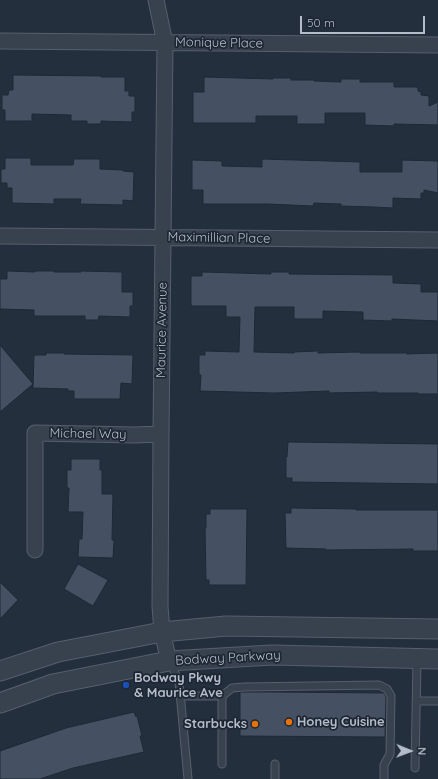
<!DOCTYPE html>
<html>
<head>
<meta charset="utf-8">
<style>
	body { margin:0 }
	#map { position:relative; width:438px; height:779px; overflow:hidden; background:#242f3e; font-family:Quicksand,sans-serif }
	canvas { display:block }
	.north { position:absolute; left:390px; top:731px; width:40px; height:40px; -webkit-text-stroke:3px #1d2633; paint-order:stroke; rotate:91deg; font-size:11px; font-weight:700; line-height:16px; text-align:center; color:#b4bcc9 }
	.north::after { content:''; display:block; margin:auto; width:14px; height:18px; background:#b4bcc9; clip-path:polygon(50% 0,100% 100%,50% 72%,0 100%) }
	.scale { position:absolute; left:300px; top:16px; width:125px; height:18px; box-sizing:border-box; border:2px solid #b4bcc9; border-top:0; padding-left:5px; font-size:12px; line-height:14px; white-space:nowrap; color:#b4bcc9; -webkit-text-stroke:3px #1d2633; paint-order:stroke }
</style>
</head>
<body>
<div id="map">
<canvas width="438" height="779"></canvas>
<div class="north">N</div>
<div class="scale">50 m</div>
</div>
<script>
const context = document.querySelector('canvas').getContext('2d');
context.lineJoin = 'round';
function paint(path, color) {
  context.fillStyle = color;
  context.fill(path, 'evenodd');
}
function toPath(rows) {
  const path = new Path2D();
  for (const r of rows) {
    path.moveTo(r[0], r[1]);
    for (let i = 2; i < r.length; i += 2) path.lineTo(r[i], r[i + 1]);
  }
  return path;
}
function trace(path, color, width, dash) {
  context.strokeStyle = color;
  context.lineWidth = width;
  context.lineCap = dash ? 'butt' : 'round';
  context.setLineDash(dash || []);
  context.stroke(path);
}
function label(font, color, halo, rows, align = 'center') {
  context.font = font + ' Quicksand,sans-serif';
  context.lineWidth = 3.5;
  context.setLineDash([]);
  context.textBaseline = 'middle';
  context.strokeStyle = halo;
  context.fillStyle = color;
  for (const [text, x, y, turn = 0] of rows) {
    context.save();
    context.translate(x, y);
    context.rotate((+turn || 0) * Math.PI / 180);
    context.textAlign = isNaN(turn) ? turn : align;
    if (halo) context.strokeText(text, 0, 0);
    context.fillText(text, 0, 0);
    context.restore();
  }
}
const building = toPath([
	[13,75,101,76,101,77,125,77,125,91,129,91,129,96,135,96,135,112,132,112,132,122,101,121,101,124,87,124,87,121,71,121,71,115,32,114,32,121,5,121,5,110,2,110,2,95,8,95,9,90,13,90,13,75],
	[204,77,273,79,273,78,291,78,291,80,314,80,314,81,341,82,341,79,360,79,360,82,394,82,394,87,418,87,418,91,421,92,421,95,429,96,429,106,438,102,438,125,394,124,394,126,365,125,365,113,325,113,325,124,297,124,297,116,256,116,256,123,193,123,193,92,204,92,204,77],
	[5,158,31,158,31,165,73,165,74,159,100,159,100,169,123,170,123,171,134,172,133,201,123,200,123,205,80,204,81,199,54,199,54,204,12,203,12,188,7,188,7,183,1,183,1,169,5,169,5,158],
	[262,159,360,162,360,172,402,172,402,160,438,161,438,193,424,190,424,193,421,193,421,199,393,198,393,208,374,207,341,206,341,204,314,203,313,206,268,204,203,204,203,190,192,190,192,160,222,161,222,166,262,167,262,159],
	[7,271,35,272,35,271,54,271,54,272,81,272,81,271,122,272,122,292,133,292,133,306,130,306,130,317,99,316,98,320,85,320,85,316,34,316,34,310,0,309,0,279,7,279,7,271],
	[202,272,271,274,271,272,289,272,289,274,393,275,393,283,421,284,421,292,438,292,438,321,392,319,392,321,363,320,363,312,323,311,323,319,294,319,294,307,255,307,254,352,294,353,294,352,318,351,318,353,360,352,360,353,407,353,407,354,438,353,438,394,418,394,418,393,378,393,377,392,329,393,329,391,274,393,200,391,201,375,199,375,199,355,205,355,205,351,239,352,240,317,226,317,226,306,191,306,191,276,202,276,202,272],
	[0,345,33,384,0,412,0,345],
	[46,353,64,353,64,354,133,355,132,384,121,383,120,399,74,399,74,391,68,391,68,389,33,388,34,355,46,355,46,353],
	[288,442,364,443,438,444,438,484,292,482,292,478,286,478,286,457,287,457,288,442],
	[71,459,100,459,100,470,102,470,102,494,113,494,112,540,114,540,113,558,78,557,79,539,82,539,83,512,68,512,69,488,67,488,67,470,71,470,71,459],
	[291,508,356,509,356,510,438,510,438,551,413,551,413,549,326,550,326,549,286,548,285,513,291,513,291,508],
	[210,509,247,509,246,585,209,585,209,580,206,580,205,528,206,528,206,514,210,514,210,509],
	[78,564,108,580,93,606,64,589,78,564],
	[0,582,18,600,0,619,0,582],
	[240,692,275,692,384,693,386,697,385,737,240,736,240,692],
	[134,712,136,717,137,716,142,736,140,736,144,752,73,768,40,779,0,779,0,751,66,728,134,712]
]);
paint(building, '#455162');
trace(building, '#1f2835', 1);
const service = toPath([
	[170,662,179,682,188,779],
	[180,696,222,696,222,764],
	[222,696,232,688,244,687,379,685,387,689,391,696,390,754,384,765,384,779],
	[416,701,438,701],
	[275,764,275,779],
	[415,768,417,660]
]);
const minor = toPath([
	[156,0,165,43,161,434,160,606,162,632,169,661],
	[0,41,438,45],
	[0,236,438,240],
	[35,550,35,433,134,435,161,434]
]);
const tertiary = toPath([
	[0,671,58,652,162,632,226,626,438,629],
	[0,703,53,684,169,661,272,655,438,659]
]);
trace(service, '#565f6c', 9);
trace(minor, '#565f6c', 17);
trace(tertiary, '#565f6c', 21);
trace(service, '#38414e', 7);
trace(minor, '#38414e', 15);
trace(tertiary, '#38414e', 19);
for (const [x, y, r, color] of [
	[126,685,4,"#1a4fb4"],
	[289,722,4,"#e8710a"],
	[255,724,4,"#e8710a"]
]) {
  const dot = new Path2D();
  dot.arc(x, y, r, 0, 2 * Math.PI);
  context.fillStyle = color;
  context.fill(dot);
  trace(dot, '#1d2633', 1.5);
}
label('13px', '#b4bcc9', '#1d2633', [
	["Monique Place",219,43,1],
	["Maximillian Place",219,238,1],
	["Maurice Avenue",162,330,-89],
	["Michael Way",88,434,1],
	["Bodway Parkway",228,658,-3]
]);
label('bold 13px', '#b4bcc9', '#1d2633', [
	["Bodway Pkwy",134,678],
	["& Maurice Ave",134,693],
	["Honey Cuisine",297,722],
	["Starbucks",247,724,"right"]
], 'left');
</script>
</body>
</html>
